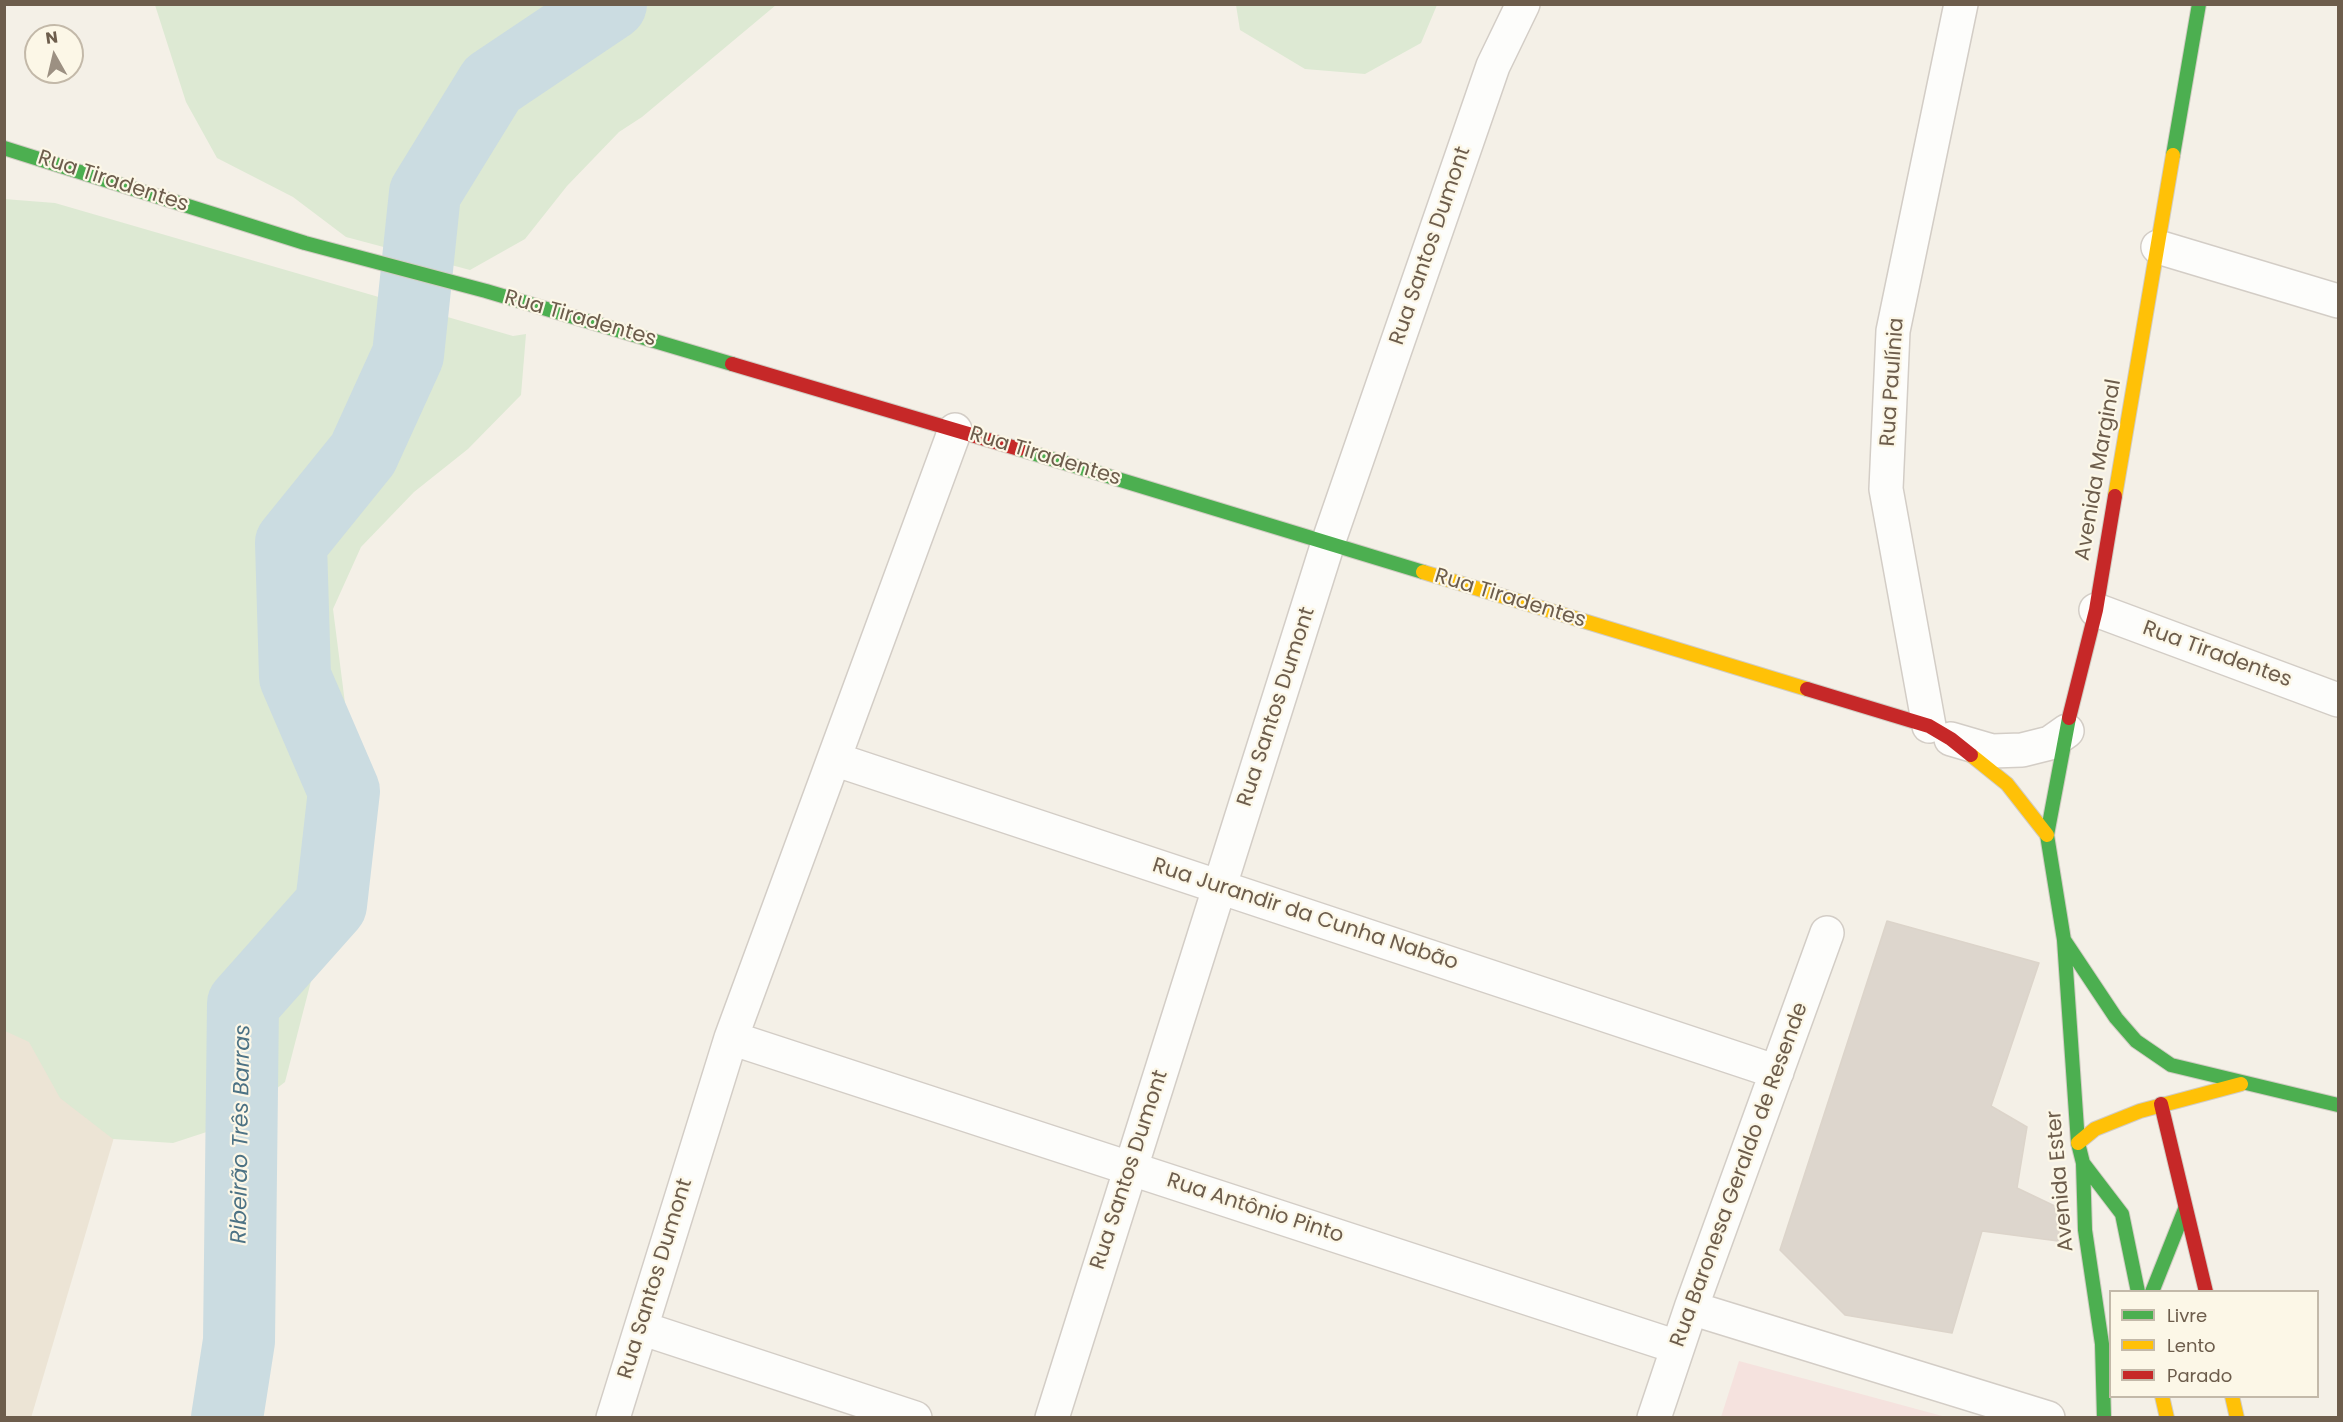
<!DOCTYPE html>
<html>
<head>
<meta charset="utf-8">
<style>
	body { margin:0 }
	#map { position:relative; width:2343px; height:1422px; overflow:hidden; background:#f4f0e7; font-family:Poppins,sans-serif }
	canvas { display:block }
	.frame { position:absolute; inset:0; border:6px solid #6d5d4c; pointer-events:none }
	.legend { position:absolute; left:2109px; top:1290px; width:210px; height:108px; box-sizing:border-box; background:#fcf7e7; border:2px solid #c3b9a9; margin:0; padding:8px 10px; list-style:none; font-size:18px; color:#6d5d4c }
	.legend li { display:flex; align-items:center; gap:12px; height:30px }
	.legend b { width:30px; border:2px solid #c3b9a9 }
	.north { position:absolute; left:24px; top:24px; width:60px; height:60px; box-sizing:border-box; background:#fcf7e7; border:2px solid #c3b9a9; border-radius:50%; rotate:352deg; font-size:16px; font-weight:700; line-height:24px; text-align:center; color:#6d5d4c }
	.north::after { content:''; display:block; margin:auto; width:21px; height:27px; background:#9c9082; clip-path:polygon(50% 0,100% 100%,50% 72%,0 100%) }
</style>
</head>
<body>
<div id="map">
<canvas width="2343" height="1422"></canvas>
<div class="frame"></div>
<ul class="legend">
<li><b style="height:8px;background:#4caf50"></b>Livre</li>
<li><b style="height:8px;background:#ffc107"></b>Lento</li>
<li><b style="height:8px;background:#c62828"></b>Parado</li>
</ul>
<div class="north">N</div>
</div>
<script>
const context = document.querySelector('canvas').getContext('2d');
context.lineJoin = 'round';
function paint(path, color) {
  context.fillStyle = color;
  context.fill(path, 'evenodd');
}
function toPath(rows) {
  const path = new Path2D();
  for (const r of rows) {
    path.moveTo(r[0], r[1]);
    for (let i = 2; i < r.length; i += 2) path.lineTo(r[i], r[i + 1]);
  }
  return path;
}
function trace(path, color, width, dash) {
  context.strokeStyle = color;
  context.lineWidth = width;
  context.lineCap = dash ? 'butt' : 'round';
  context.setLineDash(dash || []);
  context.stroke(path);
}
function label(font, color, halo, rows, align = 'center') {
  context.font = font + ' Poppins,sans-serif';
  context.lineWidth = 4.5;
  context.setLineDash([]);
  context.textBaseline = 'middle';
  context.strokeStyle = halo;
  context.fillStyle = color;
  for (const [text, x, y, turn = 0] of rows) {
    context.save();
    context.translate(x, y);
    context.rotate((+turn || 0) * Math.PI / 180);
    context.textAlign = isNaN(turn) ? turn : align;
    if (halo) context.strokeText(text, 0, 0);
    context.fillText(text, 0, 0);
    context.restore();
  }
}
paint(toPath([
	[4,649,147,1026,31,1418,4,1417]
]), '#ece4d5');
paint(toPath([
	[1739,1361,1946,1417,1721,1417]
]), '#f5e2de');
paint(toPath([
	[155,5,776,5,642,117,619,132,567,186,525,239,470,270,346,237,293,197,217,158,186,102],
	[1236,5,1236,4,1437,5,1421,43,1365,74,1305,69,1240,30],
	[4,199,55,203,513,336,526,334,521,395,468,449,414,492,361,547,333,609,360,821,357,893,317,958,285,1082,231,1124,173,1143,113,1139,60,1098,29,1042,5,1031]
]), '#dde9d3');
trace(toPath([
	[227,1418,239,1341,243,1004,331,905,344,791,295,677,291,543,363,454,408,355,425,193,492,84,611,4]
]), '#cbdce1', 72);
const building = toPath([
	[1887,921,2039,963,1991,1106,2027,1127,2017,1188,2061,1209,2058,1241,1982,1231,1952,1333,1845,1315,1780,1250,1887,921]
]);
paint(building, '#ddd6cd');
trace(building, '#dcd4ca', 1.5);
const street = toPath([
	[2158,247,2338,301],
	[2096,610,2338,700],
	[1929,726,1886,489,1893,331,1961,4],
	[1951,739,1992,751,2022,750,2050,743,2067,731],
	[834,759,1777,1072],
	[731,1038,1677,1347],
	[1691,1308,2048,1418],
	[641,1328,915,1418],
	[613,1418,731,1038,955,430],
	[1052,1418,1328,543,1493,66,1523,4],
	[1654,1418,1691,1308,1827,933]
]);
const fast = toPath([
	[4,148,305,243,486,291,732,364],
	[2173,155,2199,4],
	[1019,449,1423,572],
	[2069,718,2047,835,2064,940,2078,1143,2083,1163,2085,1230,2102,1344,2104,1418],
	[2064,940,2116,1018,2136,1041,2171,1065,2338,1105],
	[2083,1163,2122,1214,2138,1292],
	[2152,1292,2185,1209]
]);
const slow = toPath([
	[2115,496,2173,155],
	[1423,572,1807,689],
	[1971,755,2007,784,2047,835],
	[2078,1143,2095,1129,2140,1111,2241,1084],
	[2162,1396,2167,1418],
	[2232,1396,2237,1418]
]);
const jam = toPath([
	[732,364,1019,449],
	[1807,689,1929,726,1951,739,1971,755],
	[2069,718,2096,610,2115,496],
	[2161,1104,2206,1292]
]);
trace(street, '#d3cdc6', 36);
trace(fast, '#d1ccc3', 16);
trace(slow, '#d1ccc3', 16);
trace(jam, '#d1ccc3', 16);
trace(street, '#fdfdfb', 33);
trace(fast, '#4caf50', 14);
trace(slow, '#ffc107', 14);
trace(jam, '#c62828', 14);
label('21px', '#6d5d4c', '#fcf7e7', [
	["Rua Tiradentes",113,182,18],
	["Rua Santos Dumont",1431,246,-71],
	["Rua Tiradentes",580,319,16],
	["Rua Paulínia",1893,382,-86],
	["Rua Tiradentes",1045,457,17],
	["Avenida Marginal",2099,470,-80],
	["Rua Tiradentes",1510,599,17],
	["Rua Tiradentes",2217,655,20],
	["Rua Santos Dumont",1277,707,-72],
	["Rua Jurandir da Cunha Nabão",1305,915,18],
	["Rua Santos Dumont",1130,1170,-72],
	["Rua Baronesa Geraldo de Resende",1740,1175,-70],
	["Avenida Ester",2061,1181,-95],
	["Rua Antônio Pinto",1255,1209,18],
	["Rua Santos Dumont",656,1279,-73]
]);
label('italic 22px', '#4c7284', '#fcf7e7', [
	["Ribeirão Três Barras",242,1134,-89]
]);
</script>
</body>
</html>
